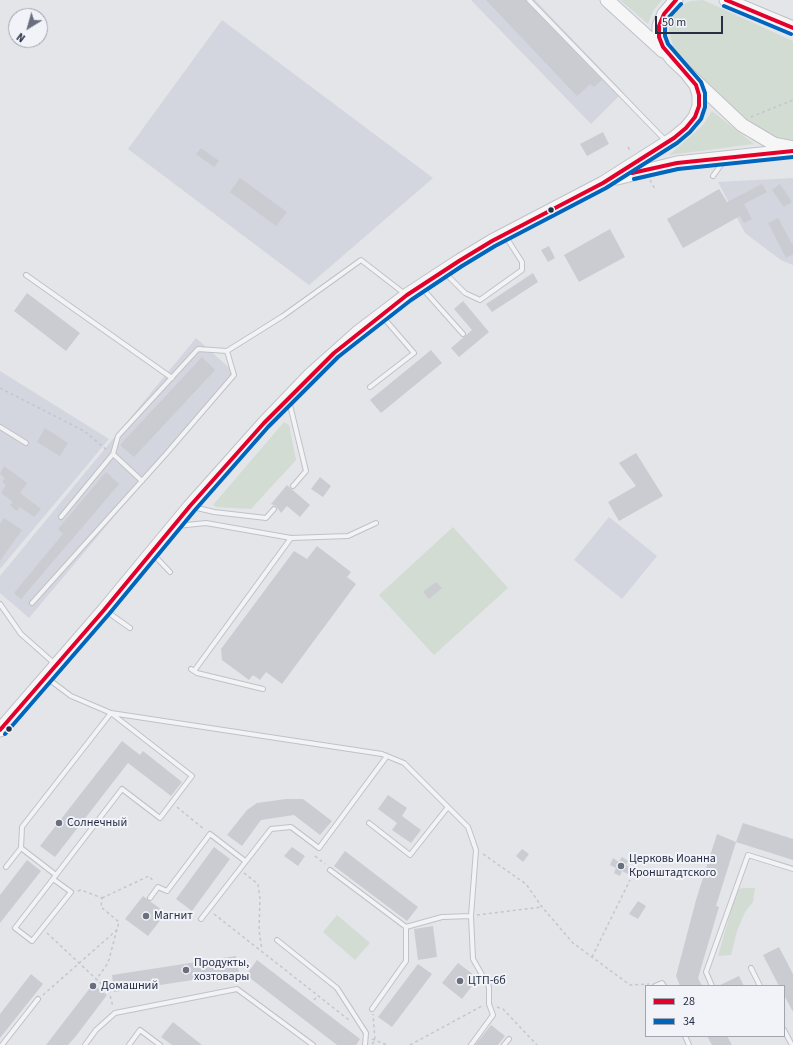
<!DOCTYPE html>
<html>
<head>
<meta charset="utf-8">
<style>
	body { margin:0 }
	#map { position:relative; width:793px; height:1045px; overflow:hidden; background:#e3e5e9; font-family:"Source Sans 3",sans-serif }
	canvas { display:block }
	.legend { position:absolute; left:645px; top:985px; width:140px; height:52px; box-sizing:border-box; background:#f1f3f8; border:1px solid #a0a5b0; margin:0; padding:5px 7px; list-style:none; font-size:12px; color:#272f44 }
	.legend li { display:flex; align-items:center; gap:8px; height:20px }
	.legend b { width:20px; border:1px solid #a0a5b0 }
	.north { position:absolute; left:8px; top:8px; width:40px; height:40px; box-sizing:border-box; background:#f1f3f8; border:1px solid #a0a5b0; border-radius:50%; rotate:217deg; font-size:11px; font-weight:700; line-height:16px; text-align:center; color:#272f44 }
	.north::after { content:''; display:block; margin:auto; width:14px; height:18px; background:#696f7e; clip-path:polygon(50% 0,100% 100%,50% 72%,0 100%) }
	.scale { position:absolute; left:655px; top:16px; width:68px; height:18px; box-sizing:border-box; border:2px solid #272f44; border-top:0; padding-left:5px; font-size:12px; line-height:14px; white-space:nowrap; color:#272f44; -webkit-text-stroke:3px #f1f3f8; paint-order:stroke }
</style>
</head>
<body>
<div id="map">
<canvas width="793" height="1045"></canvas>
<ul class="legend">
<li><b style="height:5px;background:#e4002b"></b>28</li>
<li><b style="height:5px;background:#0065bd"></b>34</li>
</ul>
<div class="north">N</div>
<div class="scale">50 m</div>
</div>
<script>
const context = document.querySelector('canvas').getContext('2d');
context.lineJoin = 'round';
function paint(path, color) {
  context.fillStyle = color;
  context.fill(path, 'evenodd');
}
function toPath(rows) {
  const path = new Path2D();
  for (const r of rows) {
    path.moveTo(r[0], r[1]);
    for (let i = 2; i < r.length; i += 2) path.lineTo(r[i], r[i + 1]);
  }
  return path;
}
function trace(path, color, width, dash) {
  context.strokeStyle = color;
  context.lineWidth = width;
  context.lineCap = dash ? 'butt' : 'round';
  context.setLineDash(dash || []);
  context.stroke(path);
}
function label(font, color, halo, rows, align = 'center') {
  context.font = font + ' "Source Sans 3",sans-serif';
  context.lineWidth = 4;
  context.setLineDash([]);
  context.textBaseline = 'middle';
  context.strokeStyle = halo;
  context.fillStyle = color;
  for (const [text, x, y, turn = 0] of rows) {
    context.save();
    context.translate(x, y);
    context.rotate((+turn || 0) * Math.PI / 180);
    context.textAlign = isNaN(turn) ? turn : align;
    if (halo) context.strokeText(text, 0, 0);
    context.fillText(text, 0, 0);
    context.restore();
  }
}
paint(toPath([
	[471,0,535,0,623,92,591,124],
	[222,20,433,178,309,285,128,149],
	[793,178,793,265,781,260,745,233,718,182],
	[196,338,235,373,29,618,0,593,0,576],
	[0,371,109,439,0,569],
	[609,517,657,556,622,599,574,560]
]), '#d3d6de');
paint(toPath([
	[620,0,662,0,653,11,648,24],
	[703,0,793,41,793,142,780,139,761,130,748,121,674,50,669,31,669,23,673,14,682,5,691,1],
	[712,111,754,144,669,155,702,126],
	[284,422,289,425,296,460,251,509,216,507,213,505],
	[453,527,508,588,434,655,379,595],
	[742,888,755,888,753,902,745,912,737,931,731,955,718,956,737,890],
	[337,915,370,943,355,960,323,932]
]), '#d2dcd3');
paint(toPath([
	[486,0,526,0,602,80,594,87,590,84,577,96],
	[603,132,609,144,587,156,580,144],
	[201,148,219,161,214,167,196,154],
	[240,178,287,212,276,226,230,192],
	[762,184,767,192,744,204,752,219,744,223,740,216,683,248,667,219,719,189,727,202],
	[780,184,792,202,784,207,772,190],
	[778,218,793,246,793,254,786,258,768,223],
	[610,229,625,257,579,282,564,255],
	[549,246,555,258,548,262,541,250],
	[533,273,538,282,492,312,486,304],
	[27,293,80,333,66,351,14,311],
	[463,301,489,332,459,357,451,348,472,330,454,309],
	[431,350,442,363,381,413,370,400],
	[202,357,215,370,134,457,120,445],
	[45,428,68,443,60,456,37,442],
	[636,453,663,496,619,521,608,502,636,486,619,463],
	[4,466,27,483,20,493,41,509,34,517,20,507,17,511,10,505,13,502,1,493,6,485,2,482,5,478,0,474],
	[106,472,119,484,21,599,14,593,63,534,58,529],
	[320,477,331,486,323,497,311,489],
	[287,485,310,505,300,517,287,506,281,513,276,506,271,504],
	[4,518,22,530,0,561,0,524],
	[317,546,351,572,347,577,356,584,282,684,266,672,260,680,253,675,249,680,222,660,221,649,294,551,307,559],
	[436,582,442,588,429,599,423,592],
	[122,741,140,755,143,751,182,782,171,796,128,763,55,857,40,846],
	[388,795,407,808,402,816,421,830,411,843,392,830,397,823,378,809],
	[286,799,303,799,332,821,320,835,294,815,261,820,242,846,227,835,247,810,257,803],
	[743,823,793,839,793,860,736,842],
	[717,834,736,842,716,906,719,907,698,978,702,986,680,986,676,976,696,900],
	[214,847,230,859,192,911,176,899],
	[292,847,305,856,298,866,284,856],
	[522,849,529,854,523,862,516,856],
	[345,851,418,907,407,921,334,866],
	[622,857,628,861,626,865,632,868,628,874,622,871,620,876,614,873,616,868,610,865,613,858,619,862],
	[27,860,41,871,0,923,0,895],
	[143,896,166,913,148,936,125,919],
	[638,901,646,906,638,919,629,914],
	[433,926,437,957,418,960,414,929],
	[779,947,793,974,793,1012,784,995,784,986,779,986,763,955],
	[236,956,239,973,114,992,112,975],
	[257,960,360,1039,356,1045,337,1045,246,975],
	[458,963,478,978,462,999,442,983],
	[418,964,432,974,392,1027,378,1017],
	[31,974,43,984,0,1038,0,1014],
	[739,976,744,986,718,986],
	[93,984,107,995,76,1036,68,1045,46,1045],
	[173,1022,202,1045,172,1045,161,1037],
	[491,1025,505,1036,498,1045,475,1045],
	[707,1036,727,1036,732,1045,712,1045]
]), '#caccd1');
const lane = toPath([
	[529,0,665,140],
	[713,176,723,162],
	[445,273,465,293,480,300,522,270,522,262,506,237],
	[26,275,172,378],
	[422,288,463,334],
	[370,387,414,353,382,316],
	[289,401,306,471,293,486],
	[0,427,26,443],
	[113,454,142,481],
	[193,507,214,512,266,518,274,509],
	[61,517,113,454,118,436,198,349,227,351,283,316,361,260,405,294],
	[177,526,206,523,291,538,348,536,376,523],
	[153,554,170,572],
	[32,603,166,454,234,375,227,351],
	[0,604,21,634,55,664],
	[106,611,130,628],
	[191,669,197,673,263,689],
	[194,671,291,538],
	[47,678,71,696,111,713,382,754,404,763,468,827,476,850,471,916,442,917,406,927,406,961,372,1009],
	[111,713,192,776,160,818,122,789,56,875,21,848,22,827,111,713],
	[369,823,410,855,448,807],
	[6,867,21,848],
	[330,870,406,927],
	[53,879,71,892,32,941,15,928,53,879,56,875],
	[150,898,158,887,167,891,210,834,245,861],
	[201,919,271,829,291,827,319,848,387,756],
	[277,940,337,988,366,1033,365,1045],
	[751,968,760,986],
	[655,986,662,983,664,986],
	[712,986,706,972,748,855,793,869],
	[784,1030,792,1045],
	[685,1036,689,1045],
	[2,1045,38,999],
	[85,1045,96,1030,115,1013,237,989,313,1045],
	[129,1045,140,1030,160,1045],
	[471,1045,493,1015,489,1004,489,987,473,959,471,916],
	[504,1045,509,1039]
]);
const primary = toPath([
	[607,0,663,51],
	[676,0,664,14,659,26,659,37,663,47,672,59,742,125,774,144,793,148],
	[726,0,793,28],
	[617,178,677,163,789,151],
	[0,730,104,610,190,506,264,423,311,374,357,333,407,295,459,261,492,241,603,183,674,138,686,128,695,117,699,106,699,95,696,85,688,75]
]);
trace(lane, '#c0c2c7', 6);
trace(primary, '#bfc2c7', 15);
trace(toPath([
	[751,117,793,100],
	[628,147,631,152],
	[650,180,655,189],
	[0,388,84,431,107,450],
	[177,807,205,830],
	[483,854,526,884,542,907,573,943,630,985,649,984],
	[315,856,325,864],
	[244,873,258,884,260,899,259,930,262,950],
	[78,891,81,890,102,898,101,907,119,922,108,963,96,980],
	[102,898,149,876,154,882],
	[214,914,349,1020],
	[477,915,542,907],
	[47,933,109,991,113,1007],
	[592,957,630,880],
	[43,995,118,929],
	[314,1000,318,995],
	[497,1007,503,1009,537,1045],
	[372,1039,387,1045],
	[372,1044,375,1041,373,1014],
	[410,1045,482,1006]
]), '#c4c6cc', 1.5, [3, 3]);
trace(lane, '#f3f3f5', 4);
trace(primary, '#f6f6f7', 13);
trace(toPath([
	[726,0,793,28],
	[632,173,677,163,793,151],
	[0,730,104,610,190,506,264,423,334,353,407,295,459,261,492,241,603,183,674,138,686,128,695,117,699,106,699,95,696,85,663,47,659,37,659,26,664,14,676,0]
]), '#e4002b', 4);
trace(toPath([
	[724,6,791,34],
	[634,179,678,169,793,157],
	[5,734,109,614,195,510,268,427,338,357,411,300,462,266,495,246,606,188,677,143,690,132,701,119,705,107,705,93,701,82,668,44,665,36,665,27,669,17,681,4]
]), '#0065bd', 4);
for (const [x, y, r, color] of [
	[551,210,3.5,"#272f44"],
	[9,729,3.5,"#272f44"],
	[59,823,4,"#696f7e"],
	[621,866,4,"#696f7e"],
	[146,916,4,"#696f7e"],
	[186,970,4,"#696f7e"],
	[460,981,4,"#696f7e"],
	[93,986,4,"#696f7e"]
]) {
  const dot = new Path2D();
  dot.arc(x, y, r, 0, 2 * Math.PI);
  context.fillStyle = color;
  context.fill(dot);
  trace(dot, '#f1f3f8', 1.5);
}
label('12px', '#272f44', '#f1f3f8', [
	["Солнечный",67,823],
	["Церковь Иоанна",629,859],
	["Кронштадтского",629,873],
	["Магнит",154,916],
	["Продукты,",194,963],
	["хозтовары",194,977],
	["ЦТП-6б",468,981],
	["Домашний",101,986]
], 'left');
</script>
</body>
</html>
